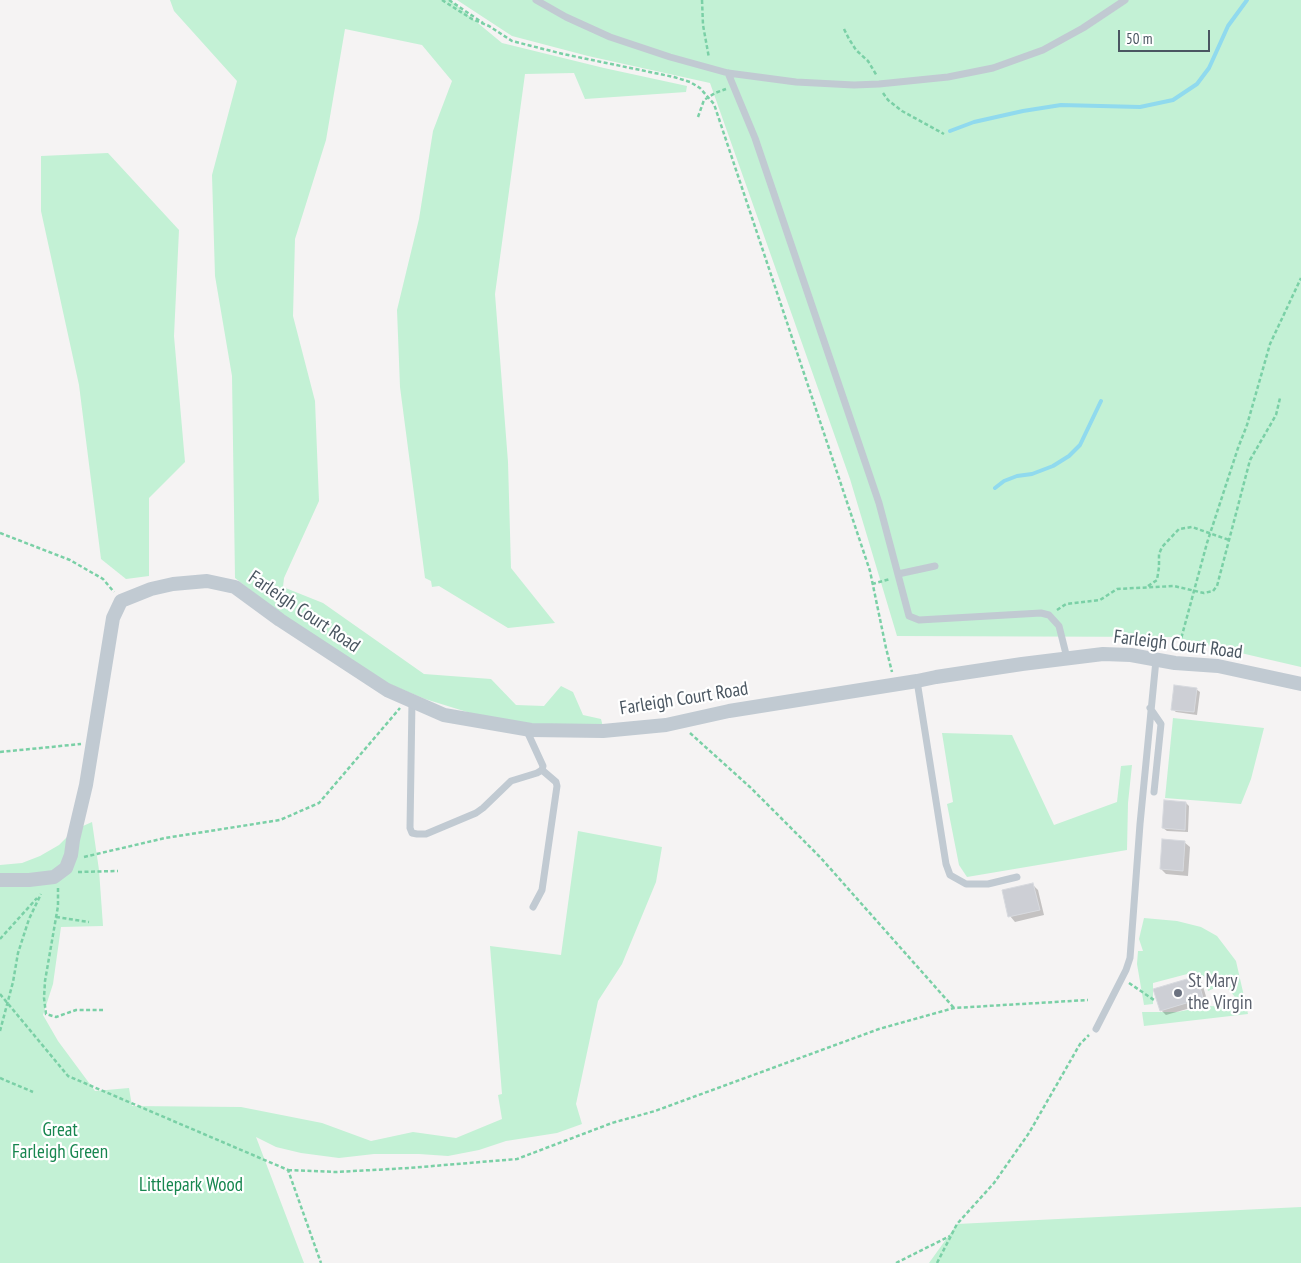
<!DOCTYPE html>
<html>
<head>
<meta charset="utf-8">
<style>
	body { margin:0 }
	#map { position:relative; width:1301px; height:1263px; overflow:hidden; background:#f5f3f3; font-family:"PT Sans Narrow",sans-serif }
	canvas { display:block }
	.scale { position:absolute; left:1118px; top:30px; width:92px; height:22px; box-sizing:border-box; border:2px solid #4a5661; border-top:0; padding-left:6px; font-size:15px; line-height:18px; white-space:nowrap; color:#4a5661; -webkit-text-stroke:4px #fff; paint-order:stroke }
</style>
</head>
<body>
<div id="map">
<canvas width="1301" height="1263"></canvas>
<div class="scale">50 m</div>
</div>
<script>
const context = document.querySelector('canvas').getContext('2d');
context.lineJoin = 'round';
function paint(path, color) {
  context.fillStyle = color;
  context.fill(path, 'evenodd');
}
function toPath(rows) {
  const path = new Path2D();
  for (const r of rows) {
    path.moveTo(r[0], r[1]);
    for (let i = 2; i < r.length; i += 2) path.lineTo(r[i], r[i + 1]);
  }
  return path;
}
function trace(path, color, width, dash) {
  context.strokeStyle = color;
  context.lineWidth = width;
  context.lineCap = dash ? 'butt' : 'round';
  context.setLineDash(dash || []);
  context.stroke(path);
}
function label(font, color, halo, rows, align = 'center') {
  context.font = font + ' "PT Sans Narrow",sans-serif';
  context.lineWidth = 4.5;
  context.setLineDash([]);
  context.textBaseline = 'middle';
  context.strokeStyle = halo;
  context.fillStyle = color;
  for (const [text, x, y, turn = 0] of rows) {
    context.save();
    context.translate(x, y);
    context.rotate((+turn || 0) * Math.PI / 180);
    context.textAlign = isNaN(turn) ? turn : align;
    if (halo) context.strokeText(text, 0, 0);
    context.fillText(text, 0, 0);
    context.restore();
  }
}
paint(toPath([
	[170,0,450,0,502,43,604,68,687,86,686,92,585,99,574,73,525,74,495,294,508,462,511,568,555,623,508,628,439,586,432,587,431,581,425,578,400,387,397,310,419,219,433,131,452,81,422,45,345,29,326,140,295,239,293,316,315,401,319,501,284,578,283,587,323,603,424,674,491,679,516,705,544,706,561,686,573,692,583,715,601,719,603,727,536,725,480,716,425,699,382,681,281,614,235,578,232,376,215,276,212,175,237,81,174,11],
	[457,0,1301,0,1301,667,1172,637,897,636,850,479,710,83,588,56,512,36],
	[108,153,179,230,174,336,185,462,149,498,149,576,126,579,101,559,79,385,41,211,41,156],
	[1173,718,1264,728,1251,779,1241,804,1165,798],
	[942,733,1012,735,1054,825,1117,802,1121,766,1132,765,1128,803,1127,850,967,877,959,865,947,804,953,802],
	[92,822,99,870,103,926,61,927,53,984,43,1015,58,1041,95,1091,129,1088,132,1106,241,1107,322,1123,371,1141,413,1132,456,1138,502,1119,498,1095,502,1094,490,946,561,955,578,831,662,847,656,882,622,964,598,1001,576,1104,582,1124,557,1133,506,1141,479,1150,448,1156,419,1154,374,1154,339,1158,301,1153,276,1147,256,1137,304,1263,0,1263,0,865,22,863,40,856,59,845,74,830],
	[1144,918,1177,921,1201,927,1217,936,1236,961,1248,1014,1144,1026,1142,1012,1177,1012,1209,1006,1235,1007,1235,997,1224,984,1208,991,1204,976,1191,973,1153,983,1153,1004,1144,1005,1137,964,1138,951,1143,951,1139,939],
	[1301,1207,1301,1263,929,1263,957,1224]
]), '#c3f1d5');
paint(toPath([
	[1196,689,1200,692,1197,715,1176,712,1172,709],
	[1186,803,1189,806,1188,832,1167,831,1163,828],
	[1184,842,1190,847,1188,876,1166,874,1161,869],
	[1033,885,1038,890,1044,915,1015,922,1010,916],
	[1197,977,1202,983,1208,1003,1166,1015,1161,1010]
]), '#0003');
trace(toPath([
	[950,131,974,122,1023,111,1061,105,1140,107,1173,100,1197,84,1209,68,1228,26,1247,0],
	[995,488,1004,481,1017,476,1032,474,1053,466,1069,456,1080,445,1101,401]
]), '#90daee', 4);
const building = toPath([
	[1174,685,1197,688,1194,712,1171,710,1174,685],
	[1164,800,1186,802,1185,830,1162,828,1164,800],
	[1162,839,1185,841,1183,871,1160,869,1162,839],
	[1033,883,1040,910,1008,917,1002,890,1033,883],
	[1197,976,1203,998,1160,1011,1153,989,1197,976]
]);
paint(building, '#cdcfd5');
trace(building, '#d7d9de', 1);
trace(toPath([
	[442,0,472,19,489,26,512,41,563,54,674,77,690,82,700,88,714,104,870,571,886,648,892,672],
	[449,0,483,23],
	[702,0,703,25,709,58],
	[844,29,849,39,856,50,868,61,877,76],
	[883,93,888,100,902,111,944,134],
	[698,117,704,100,715,93,726,89],
	[0,533,70,560,103,579,114,592],
	[872,584,890,579],
	[1148,586,1157,580,1159,567,1159,554,1162,547,1179,529,1192,527,1229,540],
	[1057,610,1066,604,1100,600,1117,589,1174,586,1204,593,1213,591,1217,586,1250,460,1276,415,1280,398],
	[1178,650,1207,543,1238,448,1247,425,1270,344,1301,278],
	[690,733,751,788,820,857,954,1008],
	[0,752,81,744],
	[84,857,165,838,280,820,319,803,400,708],
	[78,872,118,871],
	[58,888,58,906,45,981,44,998,46,1014,56,1017,76,1010,103,1010],
	[56,917,89,922],
	[0,939,37,898],
	[1129,983,1154,1000],
	[0,994,68,1076,288,1170,321,1263],
	[0,1031,13,982,18,953,29,919,41,894],
	[0,1078,33,1092],
	[288,1170,336,1172,409,1168,517,1159,612,1123,655,1111,879,1029,954,1008,1088,1000],
	[896,1263,950,1236],
	[937,1263,957,1224,994,1183,1029,1133,1080,1044,1089,1035]
]), '#7ad0a6', 2.5, [4, 2.5]);
trace(toPath([
	[536,0,566,17,610,37,670,57,728,73,796,82,854,85,879,84,948,77,993,68,1043,50,1083,28,1125,0],
	[728,73,755,138,879,503,909,616,919,620,1041,613,1049,615,1059,626,1067,658],
	[898,574,935,566],
	[917,681,946,864,950,875,966,884,988,884,1017,877],
	[412,701,410,828,412,833,417,834,426,834,476,813,483,808,511,781,537,773,542,770,543,766,526,729],
	[1150,708,1161,724,1154,792],
	[533,907,542,890,557,786,556,782,542,770],
	[1096,1029,1126,970,1130,958,1140,824,1156,660]
]), '#c1cad2', 7);
trace(toPath([
	[0,880,29,880,54,877,66,868,71,855,73,840,86,785,113,618,121,601,151,589,173,584,207,581,235,587,280,620,387,690,444,715,531,730,603,731,666,725,729,711,917,681,936,677,1022,664,1103,654,1131,655,1175,663,1218,666,1301,684]
]), '#c1cad2', 14);
for (const [x, y, r, color] of [
	[1178,993,5,"#6b7280"]
]) {
  const dot = new Path2D();
  dot.arc(x, y, r, 0, 2 * Math.PI);
  context.fillStyle = color;
  context.fill(dot);
  trace(dot, '#fff', 2);
}
label('19px', '#4a5661', '#fff', [
	["Farleigh Court Road",304,612,34],
	["Farleigh Court Road",1178,645,7],
	["Farleigh Court Road",684,699,-9]
]);
label('19px', '#5b616d', '#fff', [
	["St Mary",1188,982],
	["the Virgin",1188,1004]
], 'left');
label('19px', '#17864f', '#fff', [
	["Great",60,1131],
	["Farleigh Green",60,1153],
	["Littlepark Wood",191,1186]
]);
</script>
</body>
</html>
